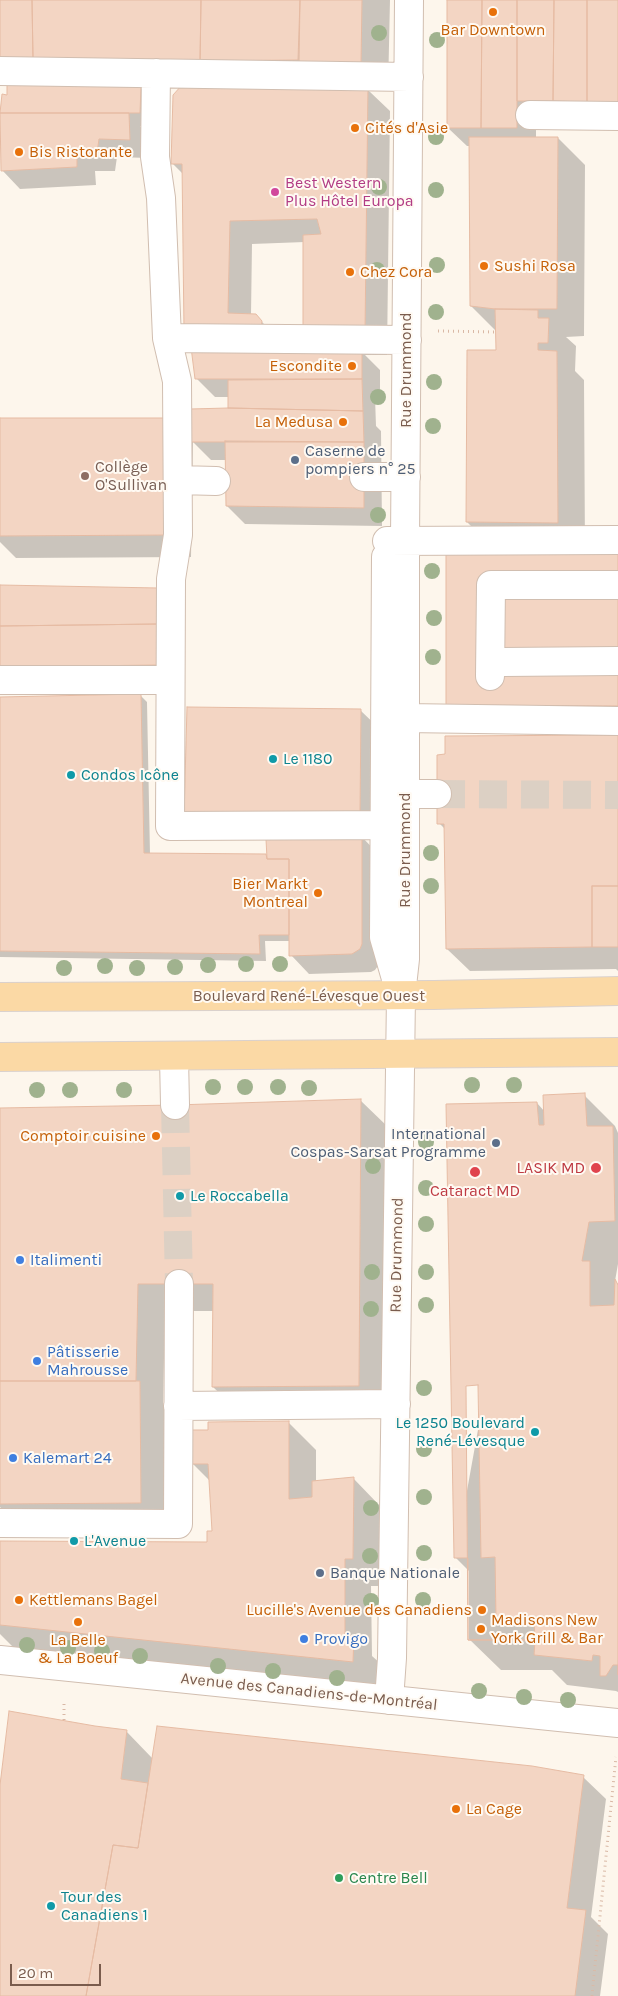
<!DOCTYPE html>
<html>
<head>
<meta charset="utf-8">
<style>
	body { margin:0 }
	#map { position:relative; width:618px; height:1996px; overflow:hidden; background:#fdf6ec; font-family:Karla,sans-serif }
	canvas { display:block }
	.scale { position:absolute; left:10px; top:1964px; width:91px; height:22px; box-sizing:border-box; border:2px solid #7a5c4d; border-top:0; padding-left:6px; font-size:15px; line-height:18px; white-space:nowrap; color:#7a5c4d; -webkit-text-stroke:4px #fffaf3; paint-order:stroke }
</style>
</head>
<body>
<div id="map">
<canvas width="618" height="1996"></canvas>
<div class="scale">20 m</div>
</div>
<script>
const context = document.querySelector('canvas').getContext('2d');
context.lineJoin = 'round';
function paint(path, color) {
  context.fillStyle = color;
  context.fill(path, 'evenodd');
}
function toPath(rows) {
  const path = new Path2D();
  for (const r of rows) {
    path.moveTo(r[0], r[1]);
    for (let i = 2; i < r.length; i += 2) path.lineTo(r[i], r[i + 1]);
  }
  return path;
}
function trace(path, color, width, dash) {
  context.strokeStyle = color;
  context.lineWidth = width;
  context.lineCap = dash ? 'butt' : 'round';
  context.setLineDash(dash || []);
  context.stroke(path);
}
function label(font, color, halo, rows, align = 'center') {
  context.font = font + ' Karla,sans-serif';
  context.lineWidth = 4;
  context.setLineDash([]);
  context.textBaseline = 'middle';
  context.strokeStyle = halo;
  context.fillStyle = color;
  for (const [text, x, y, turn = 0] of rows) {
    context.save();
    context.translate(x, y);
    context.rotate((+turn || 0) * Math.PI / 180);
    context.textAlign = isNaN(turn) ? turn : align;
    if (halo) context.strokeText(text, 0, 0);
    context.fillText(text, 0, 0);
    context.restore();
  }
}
paint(toPath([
	[0,0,390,0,388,91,369,91,390,111,387,355,365,355,380,370,380,397,375,397,376,426,381,431,382,526,245,524,227,506,226,460,211,460,193,442,191,557,16,558,0,542,0,419,170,419,232,410,229,397,215,397,196,378,184,175,172,163,218,73],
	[305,242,323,351,278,338,255,315,251,315,252,244],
	[448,0,618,0,618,124,536,119,536,138,558,138,585,165,584,336,566,337,576,346,575,371,584,380,585,551,618,550,618,733,447,704,496,551,467,522,498,351,497,332,471,306,470,146,467,146,448,128],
	[140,88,154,101,152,126,140,126,147,133,148,158,117,157,115,171,95,171,96,185,20,189,2,170],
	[0,587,176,608,176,683,16,685],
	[140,695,147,702,150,854,266,855,268,857,360,710,383,732,382,838,363,838,380,856,380,963,375,970,371,972,309,974,291,955,290,941,265,941,266,961,0,957,0,698],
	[618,736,618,971,616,969,470,971,447,949,446,830,439,823],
	[584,1095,615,1126,618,1133,618,1264,615,1281,618,1284,618,1692,616,1691,567,1685,552,1670,501,1670,469,1639,469,1571,455,1557,537,1103,545,1112],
	[360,1100,388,1127,386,1413,241,1414,213,1387,214,1311,165,1311,163,1405,167,1409,168,1530,23,1531,0,1507,0,1109,175,1107],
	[288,1422,316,1450,316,1482,353,1478,380,1506,380,1586,371,1586,372,1656,381,1664,380,1689,17,1651,0,1634,0,1542,209,1543,213,1532,210,1481,193,1464,209,1432],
	[126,1731,153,1759,583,1777,606,1799,591,1917,608,1934,600,1996,0,1996,0,1792]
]), '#0003');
const building = toPath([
	[0,0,32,0,33,59,0,59,0,0],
	[32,0,201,0,200,65,33,59,32,0],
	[201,0,300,0,298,60,200,61,201,0],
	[300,0,362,0,361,64,299,63,300,0],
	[447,0,482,0,481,128,447,128,447,0],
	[482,0,517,0,517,128,481,128,482,0],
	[517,0,554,0,553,101,517,101,517,0],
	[554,0,587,0,587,102,553,101,554,0],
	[587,0,618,0,618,102,587,102,587,0],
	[7,84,141,87,140,113,0,113,2,94,7,95,7,84],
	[182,85,368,87,365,333,303,332,303,235,321,234,317,219,230,221,228,313,256,314,262,321,261,330,184,331,182,164,171,164,173,95,182,85],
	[0,113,129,113,130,140,99,139,97,153,77,153,77,167,1,171,0,113],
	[469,137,558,137,557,309,495,309,470,306,469,137],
	[495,309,538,310,538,318,549,318,548,343,538,343,538,350,557,351,558,523,466,522,467,350,496,350,495,309],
	[191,347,362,351,362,379,195,379,191,347],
	[362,379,363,411,228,408,228,380,362,379],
	[228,408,363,411,364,442,191,442,190,409,228,408],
	[0,418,171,418,169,535,0,536,0,418],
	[225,441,364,442,364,508,226,506,225,441],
	[618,549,618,706,446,705,446,550,618,549],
	[0,585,158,588,158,624,0,626,0,585],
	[158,624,158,665,0,667,0,626,158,624],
	[141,694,144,853,266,854,267,859,289,859,289,935,259,935,260,954,0,951,0,697,141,694],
	[187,707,361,709,360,816,184,817,187,707],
	[618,735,618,886,592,886,592,947,446,949,444,824,437,824,437,755,445,754,445,736,618,735],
	[362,836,362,944,360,949,352,954,289,956,289,859,267,859,266,839,362,836],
	[592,886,618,886,618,947,592,947,592,886],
	[585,1093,587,1126,613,1126,615,1221,589,1222,582,1261,590,1261,590,1306,614,1305,615,1279,618,1285,618,1675,618,1665,613,1665,606,1676,600,1676,600,1656,593,1655,592,1661,534,1655,535,1640,468,1640,468,1558,454,1558,446,1104,537,1102,539,1125,544,1125,543,1095,585,1093],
	[361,1099,359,1386,212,1387,213,1284,138,1284,136,1381,0,1381,0,1108,175,1105,361,1099],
	[0,1381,140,1381,141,1503,0,1504,0,1381],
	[478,1385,481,1558,495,1557,496,1620,534,1619,535,1640,468,1640,466,1386,478,1385],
	[289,1421,289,1499,312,1497,312,1481,354,1477,353,1559,345,1559,345,1634,354,1636,353,1662,0,1625,0,1541,207,1542,207,1531,212,1531,208,1464,192,1464,192,1430,208,1430,208,1422,289,1421],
	[9,1711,95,1726,127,1730,121,1779,148,1783,138,1848,113,1845,86,1996,0,1996,0,1785,9,1711],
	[157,1726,532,1766,584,1775,567,1908,586,1910,575,1996,86,1996,113,1845,138,1848,157,1726]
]);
paint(building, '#f3d5c3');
trace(building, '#e6bba3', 1);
trace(toPath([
	[437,794,618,795],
	[175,1105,179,1284]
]), '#dcd0c4', 28, [28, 14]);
const minor = toPath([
	[0,71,409,77],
	[156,73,155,157,161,198,167,338,177,381,178,535,171,579,170,826,405,825],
	[530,115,618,116],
	[167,338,407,340],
	[364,477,406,477],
	[178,480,216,481],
	[387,541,618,540],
	[386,557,384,937,397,982],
	[503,662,618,661],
	[490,676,491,585,618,585],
	[0,680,170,680],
	[405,718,618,721],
	[405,794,437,794],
	[174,1057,175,1105],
	[178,1406,396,1404],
	[0,1523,178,1524,179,1284],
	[0,1660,618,1723],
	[389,1700,392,1658,401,995,405,959,405,541,409,0]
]);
const major = toPath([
	[0,997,434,995,618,991],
	[0,1057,618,1052]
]);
trace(minor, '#d1beb0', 30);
trace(major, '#dad1cd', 30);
trace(toPath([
	[438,331,496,332],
	[64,1720,64,1702],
	[592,1996,616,1757]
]), '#d9b8a5', 3, [1, 4]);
trace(minor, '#fff', 28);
trace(major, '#fbd9a5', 28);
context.fillStyle = '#a0b28e';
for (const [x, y] of [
	[379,33],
	[437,40],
	[436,137],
	[379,187],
	[436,190],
	[437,265],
	[377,270],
	[436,312],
	[434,382],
	[378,397],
	[433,426],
	[378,515],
	[432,571],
	[434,618],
	[433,657],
	[431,853],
	[431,886],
	[246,964],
	[280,964],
	[208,965],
	[105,966],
	[175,967],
	[64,968],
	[137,968],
	[472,1085],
	[514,1085],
	[213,1087],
	[245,1087],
	[278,1087],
	[309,1088],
	[37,1090],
	[70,1090],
	[124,1090],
	[426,1142],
	[373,1166],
	[426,1188],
	[426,1224],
	[372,1272],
	[426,1272],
	[426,1305],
	[371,1309],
	[424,1388],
	[424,1449],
	[424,1497],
	[371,1508],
	[424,1553],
	[370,1556],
	[423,1600],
	[371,1601],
	[27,1645],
	[68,1648],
	[102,1651],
	[140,1656],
	[218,1666],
	[273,1671],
	[337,1678],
	[479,1691],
	[524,1697],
	[568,1700]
]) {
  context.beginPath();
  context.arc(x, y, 8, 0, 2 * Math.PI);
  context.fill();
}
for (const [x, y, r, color] of [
	[493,12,5,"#e8710a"],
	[355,128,5,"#e8710a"],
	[19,152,5,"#e8710a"],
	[275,192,5,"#d1479c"],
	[484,266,5,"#e8710a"],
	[350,272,5,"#e8710a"],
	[352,366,5,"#e8710a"],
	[343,422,5,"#e8710a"],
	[295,460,5,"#5c6f8a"],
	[85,476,5,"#8d6e63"],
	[273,759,5,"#0f9aa8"],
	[71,775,5,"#0f9aa8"],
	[318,893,5,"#e8710a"],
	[156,1136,5,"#e8710a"],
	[496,1143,5,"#5c6f8a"],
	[596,1168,6,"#e0444e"],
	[475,1172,6,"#e0444e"],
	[180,1196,5,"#0f9aa8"],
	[20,1260,5,"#3f7fe0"],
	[37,1361,5,"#3f7fe0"],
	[535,1432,5,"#0f9aa8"],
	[13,1458,5,"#3f7fe0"],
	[74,1541,5,"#0f9aa8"],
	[320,1573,5,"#5c6f8a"],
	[19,1600,5,"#e8710a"],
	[482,1610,5,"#e8710a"],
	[78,1622,5,"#e8710a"],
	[481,1629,5,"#e8710a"],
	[304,1639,5,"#3f7fe0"],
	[456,1809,5,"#e8710a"],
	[339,1878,5,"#2e9e5b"],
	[51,1906,5,"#0f9aa8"]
]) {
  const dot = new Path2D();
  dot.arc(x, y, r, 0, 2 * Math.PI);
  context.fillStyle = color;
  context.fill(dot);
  trace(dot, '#fffaf3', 2);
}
label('16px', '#c56008', '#fffaf3', [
	["Bar Downtown",493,30,"center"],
	["Cités d'Asie",365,128],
	["Bis Ristorante",29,152],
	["Sushi Rosa",494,266],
	["Chez Cora",360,272],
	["Escondite",342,366,"right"],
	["La Medusa",333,422,"right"],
	["Bier Markt",308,884,"right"],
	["Montreal",308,902,"right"],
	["Comptoir cuisine",146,1136,"right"],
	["Kettlemans Bagel",29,1600],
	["Lucille's Avenue des Canadiens",472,1610,"right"],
	["Madisons New",491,1620],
	["York Grill & Bar",491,1638],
	["La Belle",78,1640,"center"],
	["& La Boeuf",78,1658,"center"],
	["La Cage",466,1809]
], 'left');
label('16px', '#b23c85', '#fffaf3', [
	["Best Western",285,183],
	["Plus Hôtel Europa",285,201]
], 'left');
label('16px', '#7a5c4d', '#fffaf3', [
	["Rue Drummond",406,370,-90],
	["Rue Drummond",405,850,-90],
	["Boulevard René-Lévesque Ouest",309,996],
	["Rue Drummond",397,1255,-89],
	["Avenue des Canadiens-de-Montréal",309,1692,6]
]);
label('16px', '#4e5e75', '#fffaf3', [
	["Caserne de",305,451],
	["pompiers n° 25",305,469],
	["International",486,1134,"right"],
	["Cospas-Sarsat Programme",486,1152,"right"],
	["Banque Nationale",330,1573]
], 'left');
label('16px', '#785e54', '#fffaf3', [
	["Collège",95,467],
	["O'Sullivan",95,485]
], 'left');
label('16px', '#0d838f', '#fffaf3', [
	["Le 1180",283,759],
	["Condos Icône",81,775],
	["Le Roccabella",190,1196],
	["Le 1250 Boulevard",525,1423,"right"],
	["René-Lévesque",525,1441,"right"],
	["L'Avenue",84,1541],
	["Tour des",61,1897],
	["Canadiens 1",61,1915]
], 'left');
label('16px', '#be3a42', '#fffaf3', [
	["LASIK MD",585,1168],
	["Cataract MD",475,1191,"center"]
], 'right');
label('16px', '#366cbe', '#fffaf3', [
	["Italimenti",30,1260],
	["Pâtisserie",47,1352],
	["Mahrousse",47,1370],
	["Kalemart 24",23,1458],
	["Provigo",314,1639]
], 'left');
label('16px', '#27864d', '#fffaf3', [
	["Centre Bell",349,1878]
], 'left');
</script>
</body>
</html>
